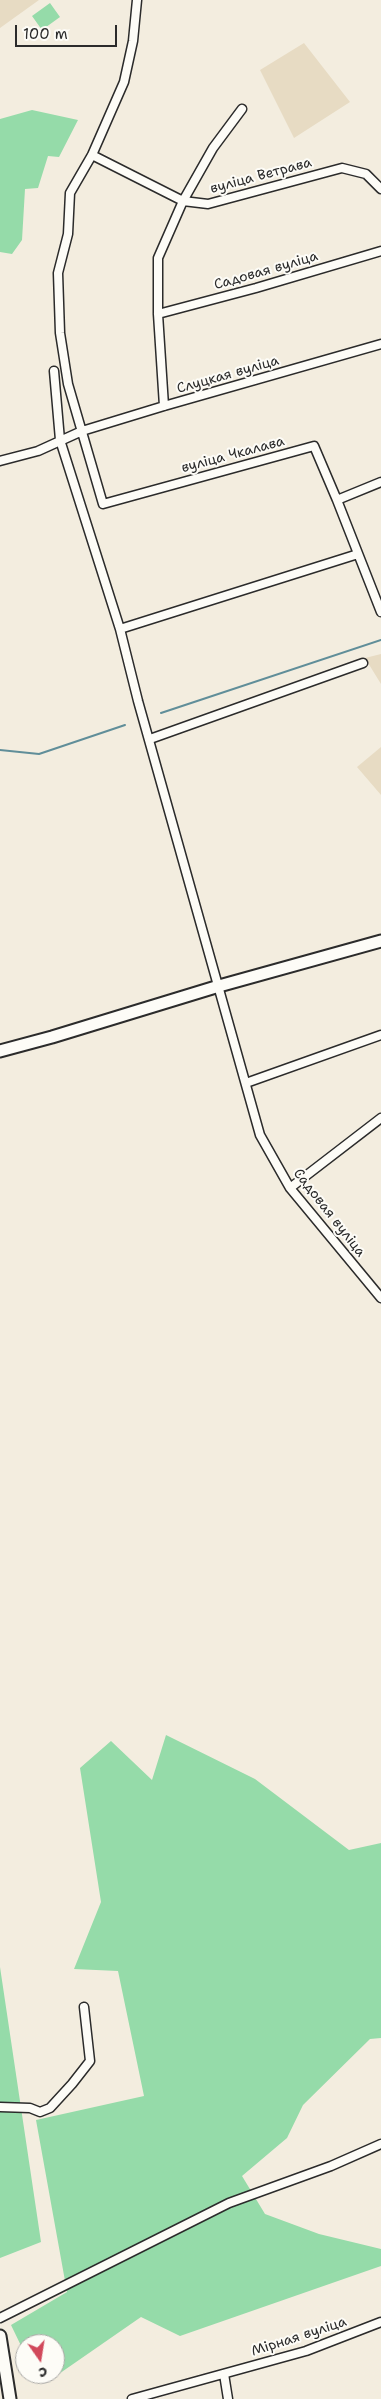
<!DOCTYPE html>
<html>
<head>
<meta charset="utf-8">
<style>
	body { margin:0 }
	#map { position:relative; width:381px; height:2399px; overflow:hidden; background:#f3eddf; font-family:"Shantell Sans",sans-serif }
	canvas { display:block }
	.north { position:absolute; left:15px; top:2334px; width:50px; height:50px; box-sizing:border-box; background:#fdfcf7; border:1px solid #a9a8a5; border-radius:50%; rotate:167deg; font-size:14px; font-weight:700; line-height:20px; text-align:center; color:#2b2b2b }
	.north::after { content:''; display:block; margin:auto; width:18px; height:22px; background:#d1495b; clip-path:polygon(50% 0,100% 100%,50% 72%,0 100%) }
	.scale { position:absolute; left:15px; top:25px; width:102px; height:22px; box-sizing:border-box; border:2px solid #2b2b2b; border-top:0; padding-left:6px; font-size:15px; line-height:18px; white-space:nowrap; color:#2b2b2b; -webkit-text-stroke:4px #fdfcf7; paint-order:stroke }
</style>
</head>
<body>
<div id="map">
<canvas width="381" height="2399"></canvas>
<div class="north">С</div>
<div class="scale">100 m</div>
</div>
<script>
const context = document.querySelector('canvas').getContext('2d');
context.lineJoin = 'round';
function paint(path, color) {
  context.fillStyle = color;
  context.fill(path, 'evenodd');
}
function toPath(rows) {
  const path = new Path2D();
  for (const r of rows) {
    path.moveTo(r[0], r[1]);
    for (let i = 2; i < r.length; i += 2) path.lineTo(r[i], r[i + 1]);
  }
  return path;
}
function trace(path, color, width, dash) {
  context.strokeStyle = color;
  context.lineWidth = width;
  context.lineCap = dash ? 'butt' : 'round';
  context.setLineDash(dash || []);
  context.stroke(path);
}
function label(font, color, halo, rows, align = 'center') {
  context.font = font + ' "Shantell Sans",sans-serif';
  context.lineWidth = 4;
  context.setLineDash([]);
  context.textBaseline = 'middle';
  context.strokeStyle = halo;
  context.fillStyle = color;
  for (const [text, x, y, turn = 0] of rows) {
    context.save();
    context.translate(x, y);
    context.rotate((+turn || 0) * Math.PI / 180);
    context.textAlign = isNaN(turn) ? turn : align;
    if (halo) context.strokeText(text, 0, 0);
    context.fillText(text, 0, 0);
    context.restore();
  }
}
paint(toPath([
	[0,0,39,0,0,28],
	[304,43,350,102,294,138,260,70],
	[381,654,381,684,365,658],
	[381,747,381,795,357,767]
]), '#e7dbc3');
paint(toPath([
	[50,3,60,17,42,30,32,16],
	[32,110,78,120,59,157,48,156,38,188,25,189,22,240,12,254,0,252,0,119],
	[166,1735,255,1779,349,1850,381,1843,381,2038,370,2039,303,2105,287,2138,242,2176,265,2214,319,2234,381,2249,381,2266,180,2336,141,2317,53,2378,43,2374,55,2374,55,2344,25,2344,25,2354,11,2325,67,2292,36,2120,144,2096,118,1971,74,1969,101,1902,80,1768,111,1741,152,1780],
	[0,1967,41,2242,0,2258]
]), '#95dba9');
trace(toPath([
	[161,713,381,640],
	[0,750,39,754,125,725]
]), '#608e99', 2);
const minor = toPath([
	[137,0,133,41,124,82,92,155,70,193,68,234,58,273,60,333,68,384,103,504,314,446,337,500,381,612],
	[92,155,183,201,208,204,342,168,366,174,381,189],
	[158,314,256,288,381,251],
	[54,371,60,440,120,629,138,701,260,1135,290,1188,381,1298],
	[164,406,158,314,158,258,183,201,213,148,242,109],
	[0,461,38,451,82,431,164,406,381,344],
	[337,500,381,482],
	[120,629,358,554],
	[150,739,363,663],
	[246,1083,381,1035],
	[290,1188,381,1118],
	[0,2107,30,2108,40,2112,50,2108,72,2084,90,2061,84,2007],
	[0,2318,229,2203,331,2166,381,2144],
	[224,2374,228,2399],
	[132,2399,306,2351,381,2322]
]);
const secondary = toPath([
	[0,1051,52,1037,219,986,381,941],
	[0,2336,10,2399]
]);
trace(minor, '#2b2b2b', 11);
trace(secondary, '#2b2b2b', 15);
trace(minor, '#fdfcf7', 8);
trace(secondary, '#fdfcf7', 11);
label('14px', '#2b2b2b', '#fdfcf7', [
	["вуліца Ветрава",261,176,-15],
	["Садовая вуліца",266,271,-16],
	["Слуцкая вуліца",228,375,-16],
	["вуліца Чкалава",233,455,-15],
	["Садовая вуліца",329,1213,52],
	["Мірная вуліца",299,2337,-18]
]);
</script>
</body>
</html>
